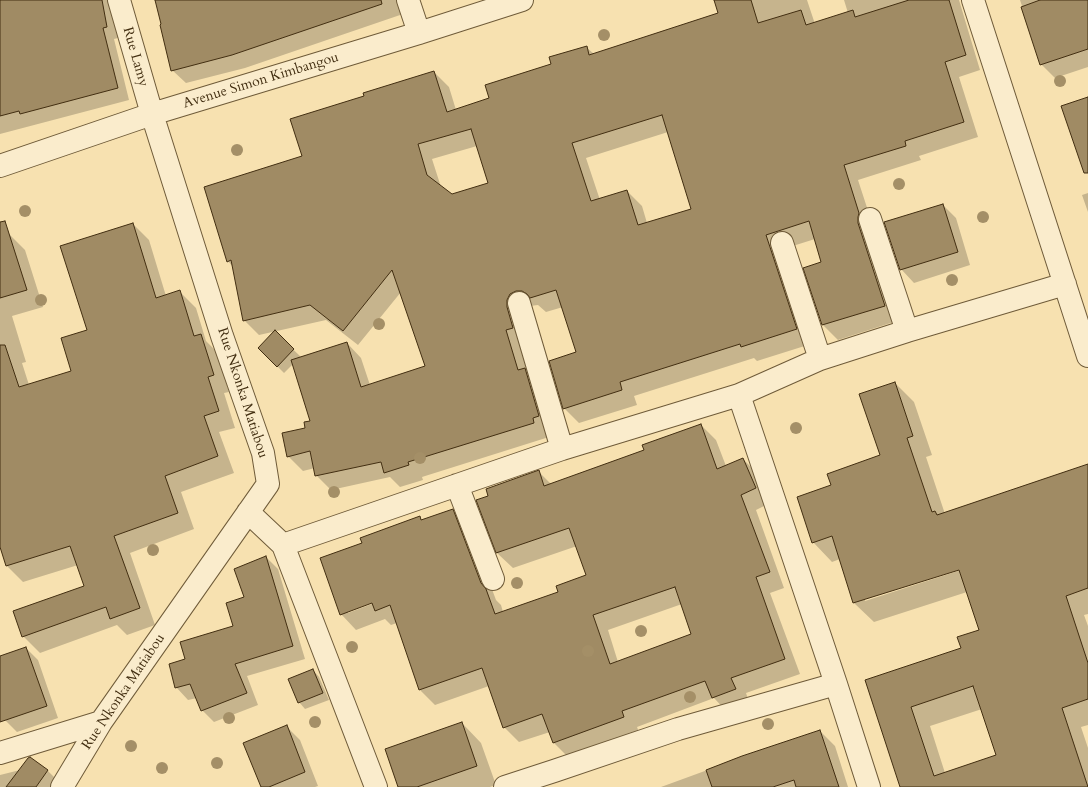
<!DOCTYPE html>
<html>
<head>
<meta charset="utf-8">
<style>
	body { margin:0 }
	canvas { display:block; background:#f7e1b0 }
</style>
</head>
<body>
<canvas width="1088" height="787"></canvas>
<script>
const context = document.querySelector('canvas').getContext('2d');
context.lineJoin = 'round';
function paint(path, color) {
  context.fillStyle = color;
  context.fill(path, 'evenodd');
}
function toPath(rows) {
  const path = new Path2D();
  for (const r of rows) {
    path.moveTo(r[0], r[1]);
    for (let i = 2; i < r.length; i += 2) path.lineTo(r[i], r[i + 1]);
  }
  return path;
}
function trace(path, color, width, dash) {
  context.strokeStyle = color;
  context.lineWidth = width;
  context.lineCap = dash ? 'butt' : 'round';
  context.setLineDash(dash || []);
  context.stroke(path);
}
function label(font, color, halo, rows, align = 'center') {
  context.font = font + ' Cardo,serif';
  context.lineWidth = 3;
  context.setLineDash([]);
  context.textBaseline = 'middle';
  context.strokeStyle = halo;
  context.fillStyle = color;
  for (const [text, x, y, turn = 0] of rows) {
    context.save();
    context.translate(x, y);
    context.rotate((+turn || 0) * Math.PI / 180);
    context.textAlign = isNaN(turn) ? turn : align;
    if (halo) context.strokeText(text, 0, 0);
    context.fillText(text, 0, 0);
    context.restore();
  }
}
paint(toPath([
	[0,0,109,0,111,2,118,38,114,39,129,100,0,134],
	[156,0,398,0,403,14,245,68,186,83,172,70],
	[717,0,807,0,815,24,848,13,844,0,959,0,980,70,959,77,978,137,919,156,921,160,858,180,874,229,900,320,838,340,823,325,805,269,823,263,815,239,780,250,811,344,757,361,754,358,634,396,637,405,579,423,564,408,577,353,563,307,546,312,538,305,530,306,549,437,422,477,423,480,400,487,390,477,331,490,316,475,315,468,303,471,288,456,311,422,293,364,284,373,259,348,275,332,301,357,347,343,361,358,370,385,426,367,401,292,358,345,326,320,259,335,244,320,233,267,228,261,303,156,365,96,434,72,449,87,456,110,491,99,552,64,586,47,594,54,720,14],
	[668,132,692,209,647,223,642,206,627,191,600,200,586,158],
	[477,146,489,184,452,195,441,187,432,159],
	[1020,0,1088,0,1088,67,1055,78,1041,64],
	[1088,193,1088,212,1082,195],
	[943,205,956,218,970,265,914,283,901,269],
	[133,224,149,240,166,296,179,291,196,308,206,341,217,352,229,392,224,393,235,428,219,432,234,473,181,492,194,529,130,553,155,625,127,635,117,625,40,653,23,636,86,587,78,565,23,582,7,566,0,543,0,237,9,234,25,250,43,307,12,316,26,362,22,363,29,385,73,371,88,330],
	[895,383,914,402,932,455,926,457,945,514,1088,465,1088,614,1084,615,1088,626,1088,725,1081,727,1088,748,1088,787,901,787,866,681,962,649,980,630,967,592,874,622,854,603,840,559,832,562,813,542,832,486,882,456],
	[963,567,964,569,865,601,865,599],
	[982,709,997,755,945,773,930,726],
	[701,425,716,440,726,466,743,459,758,474,770,503,756,510,784,588,770,593,800,674,746,693,750,705,728,713,714,698,637,727,639,732,569,758,553,742,550,732,519,742,504,727,489,686,435,705,420,690,397,623,391,625,385,619,356,630,341,614,363,544,419,518,422,521,452,510,468,525,496,600,501,605,503,612,560,592,588,576,577,546,513,568,497,553,478,501,489,496,538,471,551,484,646,451],
	[376,601,377,602,348,613,348,611],
	[682,604,693,635,618,662,608,630],
	[266,557,278,569,305,659,247,676,258,705,214,722,202,710,197,698,188,700,176,687,186,660,234,627,246,598],
	[26,648,38,660,58,718,17,732,5,720,0,719,0,657],
	[313,670,319,677,329,700,305,709,299,702],
	[462,723,481,743,496,785,490,787,399,787],
	[286,726,300,740,318,786,315,787,262,787],
	[820,731,835,746,848,787,661,787,743,757],
	[29,758,48,771,60,783,57,787,0,787,0,775,20,770]
]), '#0003');
const building = toPath([
	[0,0,102,0,107,27,103,28,118,88,20,114,19,111,0,116,0,0],
	[155,0,381,0,382,4,232,55,171,71,160,25,161,24,155,0],
	[714,0,751,0,758,23,801,10,806,25,853,10,855,17,909,0,949,0,966,55,945,62,964,122,905,141,906,146,844,165,859,213,858,217,858,223,885,306,822,325,803,268,821,262,809,221,766,235,797,329,741,347,740,344,620,382,622,390,563,409,549,361,576,352,556,290,530,298,527,294,522,291,516,291,510,294,507,300,507,307,513,328,506,330,518,370,525,368,539,416,533,418,534,423,408,462,409,465,384,473,381,462,315,476,310,451,287,457,282,433,305,428,304,422,310,421,291,360,347,342,361,387,425,366,392,270,343,331,310,305,243,321,231,260,227,262,204,187,302,156,290,119,364,96,363,93,434,71,447,112,489,98,485,85,551,64,549,57,587,46,589,55,718,13,714,0],
	[662,115,691,209,638,225,627,190,591,201,572,143,662,115],
	[471,129,488,183,452,194,427,175,418,144,471,129],
	[1040,0,1088,0,1088,49,1040,65,1021,7,1040,0],
	[1088,97,1088,173,1084,173,1061,106,1088,97],
	[943,204,958,252,900,270,884,222,943,204],
	[5,221,27,290,0,298,0,222,5,221],
	[133,223,156,298,180,290,194,336,201,334,214,375,208,377,219,411,204,416,218,456,165,476,178,513,114,536,140,608,110,619,106,607,22,637,13,611,84,586,70,546,6,566,0,547,0,345,5,345,19,387,71,371,61,338,87,330,60,246,133,223],
	[275,330,294,349,277,367,258,348,275,330],
	[895,382,913,436,907,438,932,512,935,511,937,515,1088,464,1088,588,1066,596,1088,663,1088,699,1062,708,1088,787,900,787,865,680,961,648,957,637,979,630,959,570,853,603,832,536,812,543,797,497,831,485,827,474,880,455,859,394,895,382],
	[973,686,996,755,934,776,911,707,973,686],
	[701,424,717,469,743,458,756,488,741,495,770,572,756,577,785,659,731,678,736,689,712,698,705,681,622,711,624,717,553,743,542,714,503,728,482,668,419,690,390,605,375,611,372,603,340,615,320,558,362,543,360,538,420,516,421,520,453,509,481,583,486,589,495,614,558,592,556,586,586,575,569,528,496,553,476,500,488,496,486,489,539,470,544,486,644,450,642,445,701,424],
	[675,587,691,634,610,664,593,615,675,587],
	[266,556,293,646,235,664,247,693,201,711,190,684,175,688,169,664,185,659,180,642,233,626,226,603,244,597,234,569,266,556],
	[26,647,47,706,0,722,0,656,26,647],
	[313,669,323,693,298,703,288,679,313,669],
	[462,722,477,766,417,787,398,787,385,749,462,722],
	[287,725,305,772,269,787,261,787,243,743,287,725],
	[820,730,839,787,796,787,794,780,773,787,712,787,706,770,742,756,820,730],
	[30,757,48,770,36,787,6,787,28,758,30,757]
]);
paint(building, '#a08b64');
trace(building, '#422e11', 1);
const minor = toPath([
	[408,0,419,33],
	[973,0,1088,356],
	[0,166,152,114,419,33,522,0],
	[870,219,907,331],
	[782,243,820,359],
	[519,303,562,449],
	[739,395,836,684,869,787],
	[457,485,493,579],
	[248,512,283,545,376,787],
	[283,545,562,449,739,395,820,359,907,331,1065,284],
	[0,753,101,722],
	[62,787,101,722,268,484,263,453,222,336,152,114,119,0],
	[505,787,554,771,678,729,836,684]
]);
trace(minor, '#6f5b39', 24);
trace(minor, '#faeccc', 22);
context.fillStyle = '#a48f67';
for (const [x, y] of [
	[604,35],
	[1060,81],
	[237,150],
	[899,184],
	[25,211],
	[983,217],
	[952,280],
	[41,300],
	[379,324],
	[796,428],
	[420,458],
	[334,492],
	[153,550],
	[517,583],
	[641,631],
	[352,647],
	[588,651],
	[690,697],
	[229,718],
	[315,722],
	[768,724],
	[131,746],
	[217,763],
	[162,768]
]) {
  context.beginPath();
  context.arc(x, y, 6, 0, 2 * Math.PI);
  context.fill();
}
label('14px', '#422e11', '#faeccc', [
	["Rue Lamy",135,57,74],
	["Avenue Simon Kimbangou",261,81,-17],
	["Rue Nkonka Matiabou",242,393,72],
	["Rue Nkonka Matiabou",124,692,-56]
]);
</script>
</body>
</html>
